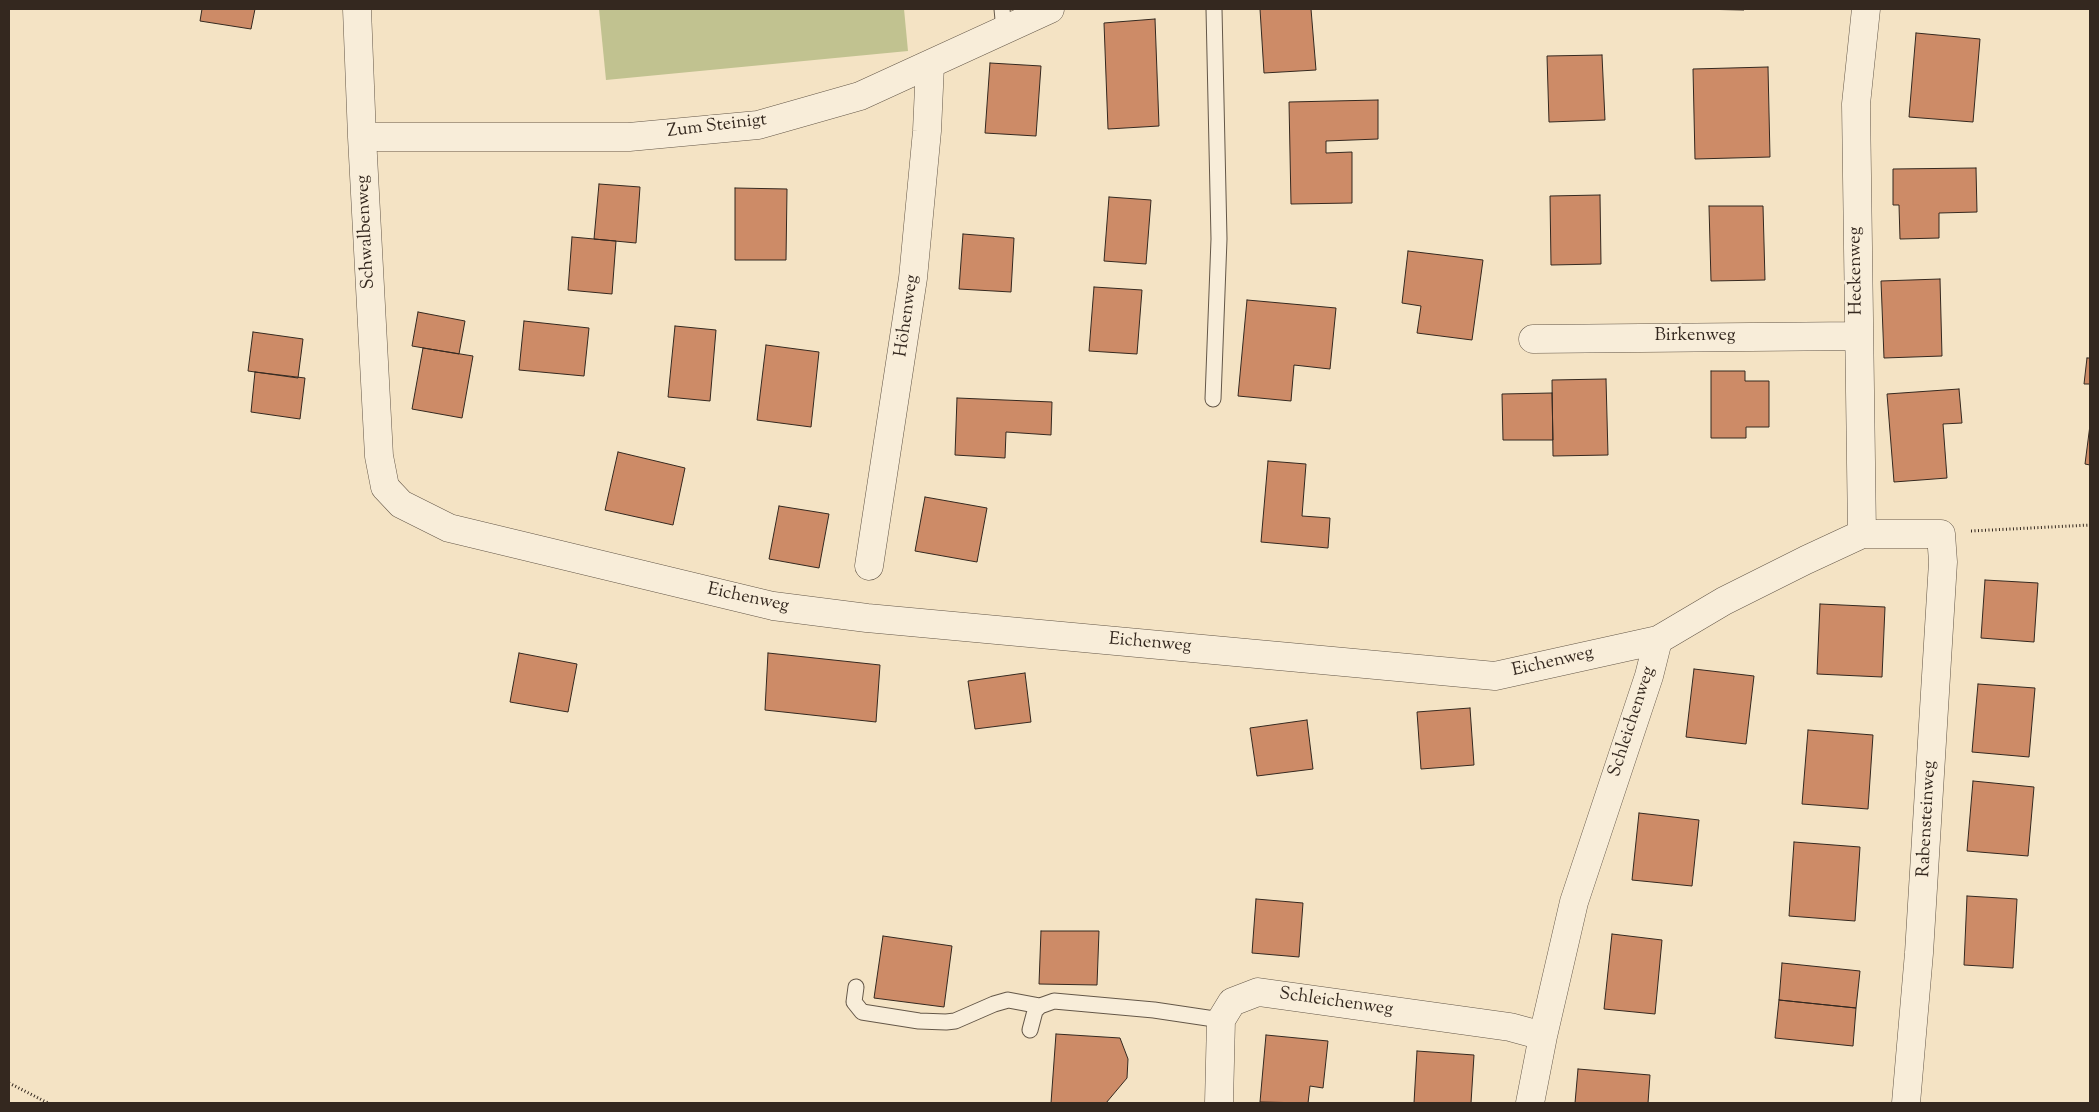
<!DOCTYPE html>
<html>
<head>
<meta charset="utf-8">
<style>
	body { margin:0 }
	#map { position:relative; width:2099px; height:1112px; overflow:hidden; background:#f4e3c4; font-family:"Sorts Mill Goudy",serif }
	canvas { display:block }
	.frame { position:absolute; inset:0; border:10px solid #34281f; pointer-events:none }
</style>
</head>
<body>
<div id="map">
<canvas width="2099" height="1112"></canvas>
<div class="frame"></div>
</div>
<script>
const context = document.querySelector('canvas').getContext('2d');
context.lineJoin = 'round';
function paint(path, color) {
  context.fillStyle = color;
  context.fill(path, 'evenodd');
}
function toPath(rows) {
  const path = new Path2D();
  for (const r of rows) {
    path.moveTo(r[0], r[1]);
    for (let i = 2; i < r.length; i += 2) path.lineTo(r[i], r[i + 1]);
  }
  return path;
}
function trace(path, color, width, dash) {
  context.strokeStyle = color;
  context.lineWidth = width;
  context.lineCap = dash ? 'butt' : 'round';
  context.setLineDash(dash || []);
  context.stroke(path);
}
function label(font, color, halo, rows, align = 'center') {
  context.font = font + ' "Sorts Mill Goudy",serif';
  context.lineWidth = 5;
  context.setLineDash([]);
  context.textBaseline = 'middle';
  context.strokeStyle = halo;
  context.fillStyle = color;
  for (const [text, x, y, turn = 0] of rows) {
    context.save();
    context.translate(x, y);
    context.rotate((+turn || 0) * Math.PI / 180);
    context.textAlign = isNaN(turn) ? turn : align;
    if (halo) context.strokeText(text, 0, 0);
    context.fillText(text, 0, 0);
    context.restore();
  }
}
paint(toPath([
	[599,9,904,9,908,51,606,80]
]), '#c1c290');
const building = toPath([
	[202,9,255,9,251,29,200,21,202,9],
	[1260,9,1311,9,1316,70,1264,73,1260,9],
	[1695,9,1744,9,1744,10,1695,9],
	[1155,19,1159,126,1108,129,1104,23,1155,19],
	[1916,33,1980,39,1973,122,1909,117,1916,33],
	[1602,55,1605,120,1549,122,1547,56,1602,55],
	[990,63,1041,66,1036,136,985,133,990,63],
	[1768,67,1770,157,1695,159,1693,69,1768,67],
	[1378,100,1378,139,1326,141,1326,153,1352,152,1352,203,1291,204,1289,102,1378,100],
	[1976,168,1977,212,1939,213,1939,238,1900,239,1899,205,1893,205,1893,169,1976,168],
	[599,184,640,187,636,243,594,239,599,184],
	[735,188,787,189,786,260,735,260,735,188],
	[1600,195,1601,264,1551,265,1550,196,1600,195],
	[1109,197,1151,200,1146,264,1104,261,1109,197],
	[1709,206,1763,206,1765,280,1711,281,1709,206],
	[963,234,1014,238,1011,292,959,289,963,234],
	[572,237,616,241,612,294,568,290,572,237],
	[1408,251,1483,260,1472,340,1417,333,1421,306,1402,303,1408,251],
	[1940,279,1942,356,1884,358,1881,281,1940,279],
	[1094,287,1142,290,1137,354,1089,351,1094,287],
	[1247,300,1336,308,1330,369,1294,365,1291,401,1238,396,1247,300],
	[418,312,465,321,459,354,412,346,418,312],
	[524,321,589,328,584,376,519,370,524,321],
	[675,326,716,330,710,401,668,397,675,326],
	[253,332,303,339,298,378,248,371,253,332],
	[766,345,819,352,811,427,757,420,766,345],
	[423,348,473,356,462,418,412,409,423,348],
	[2087,358,2090,358,2090,384,2084,384,2087,358],
	[1711,371,1745,371,1745,381,1769,381,1769,427,1746,427,1746,438,1711,438,1711,371],
	[255,372,305,378,300,419,251,412,255,372],
	[1606,379,1608,455,1553,456,1552,380,1606,379],
	[1959,389,1962,423,1943,424,1947,478,1894,482,1887,394,1959,389],
	[1552,393,1553,440,1503,440,1502,394,1552,393],
	[957,398,1052,402,1051,435,1006,432,1005,458,955,455,957,398],
	[2090,425,2090,465,2085,464,2090,425],
	[618,452,685,468,673,525,605,510,618,452],
	[1268,461,1306,464,1302,516,1330,518,1328,548,1261,542,1268,461],
	[925,497,987,508,977,562,915,551,925,497],
	[779,506,829,514,819,568,769,559,779,506],
	[1985,580,2038,583,2034,642,1981,638,1985,580],
	[1820,604,1885,607,1882,677,1817,674,1820,604],
	[519,653,577,664,568,712,510,702,519,653],
	[768,653,880,665,876,722,765,710,768,653],
	[1694,669,1754,676,1746,744,1686,737,1694,669],
	[1025,673,1031,722,975,729,968,681,1025,673],
	[1978,684,2035,688,2029,757,1972,752,1978,684],
	[1470,708,1474,765,1421,769,1417,712,1470,708],
	[1307,720,1313,769,1257,776,1250,728,1307,720],
	[1808,730,1873,735,1868,809,1802,804,1808,730],
	[1973,781,2034,787,2028,856,1967,851,1973,781],
	[1639,813,1699,820,1692,886,1632,880,1639,813],
	[1794,842,1860,847,1855,921,1789,916,1794,842],
	[1967,896,2017,899,2013,968,1964,965,1967,896],
	[1256,899,1303,903,1299,957,1252,953,1256,899],
	[1041,931,1099,931,1097,985,1039,984,1041,931],
	[1612,934,1662,940,1655,1014,1604,1009,1612,934],
	[883,936,952,946,944,1007,874,998,883,936],
	[1782,963,1860,971,1856,1008,1779,1000,1782,963],
	[1779,1000,1856,1008,1853,1046,1775,1038,1779,1000],
	[1056,1034,1120,1038,1128,1059,1127,1078,1106,1103,1051,1103,1056,1034],
	[1266,1035,1328,1041,1323,1088,1310,1086,1308,1103,1260,1102,1266,1035],
	[1417,1051,1474,1055,1471,1103,1414,1103,1417,1051],
	[1578,1069,1650,1075,1648,1103,1575,1103,1578,1069]
]);
paint(building, '#cd8b67');
trace(building, '#34281f', 1);
const lane = toPath([
	[1002,9,1004,30],
	[1213,399,1219,239,1214,9],
	[856,987,854,1002,862,1012,919,1021,946,1022,955,1021,994,1004,1008,1000,1040,1006],
	[1030,1030,1035,1011,1040,1006,1054,1001,1154,1010,1221,1020]
]);
const street = toPath([
	[357,9,362,137,379,456,385,487,401,504,449,528,773,606,867,618,1495,676,1658,640,1724,601,1806,560,1862,534,1941,534,1943,562,1919,953,1906,1103],
	[362,137,629,137,758,125,860,96,1050,9],
	[1533,339,1858,336],
	[1862,534,1856,104,1866,9],
	[869,566,913,278,927,131,930,65],
	[1219,1103,1221,1020,1232,1002,1258,992,1510,1027,1543,1036],
	[1530,1103,1543,1036,1574,902,1649,676,1658,640]
]);
trace(lane, '#645748', 17);
trace(street, '#645748', 29);
trace(toPath([
	[1971,531,2090,525],
	[9,1083,48,1103]
]), '#34281f', 3, [1, 2.5]);
trace(lane, '#f8edd9', 15);
trace(street, '#f8edd9', 28);
label('18px', '#34281f', '#f8edd9', [
	["Zum Steinigt",717,127,-7],
	["Schwalbenweg",367,232,-93],
	["Heckenweg",1857,271,-91],
	["Höhenweg",908,316,-82],
	["Birkenweg",1695,337],
	["Eichenweg",748,599,12],
	["Eichenweg",1150,644,5],
	["Eichenweg",1553,663,-13],
	["Schleichenweg",1633,722,-72],
	["Rabensteinweg",1928,819,-87],
	["Schleichenweg",1336,1003,8]
]);
</script>
</body>
</html>
